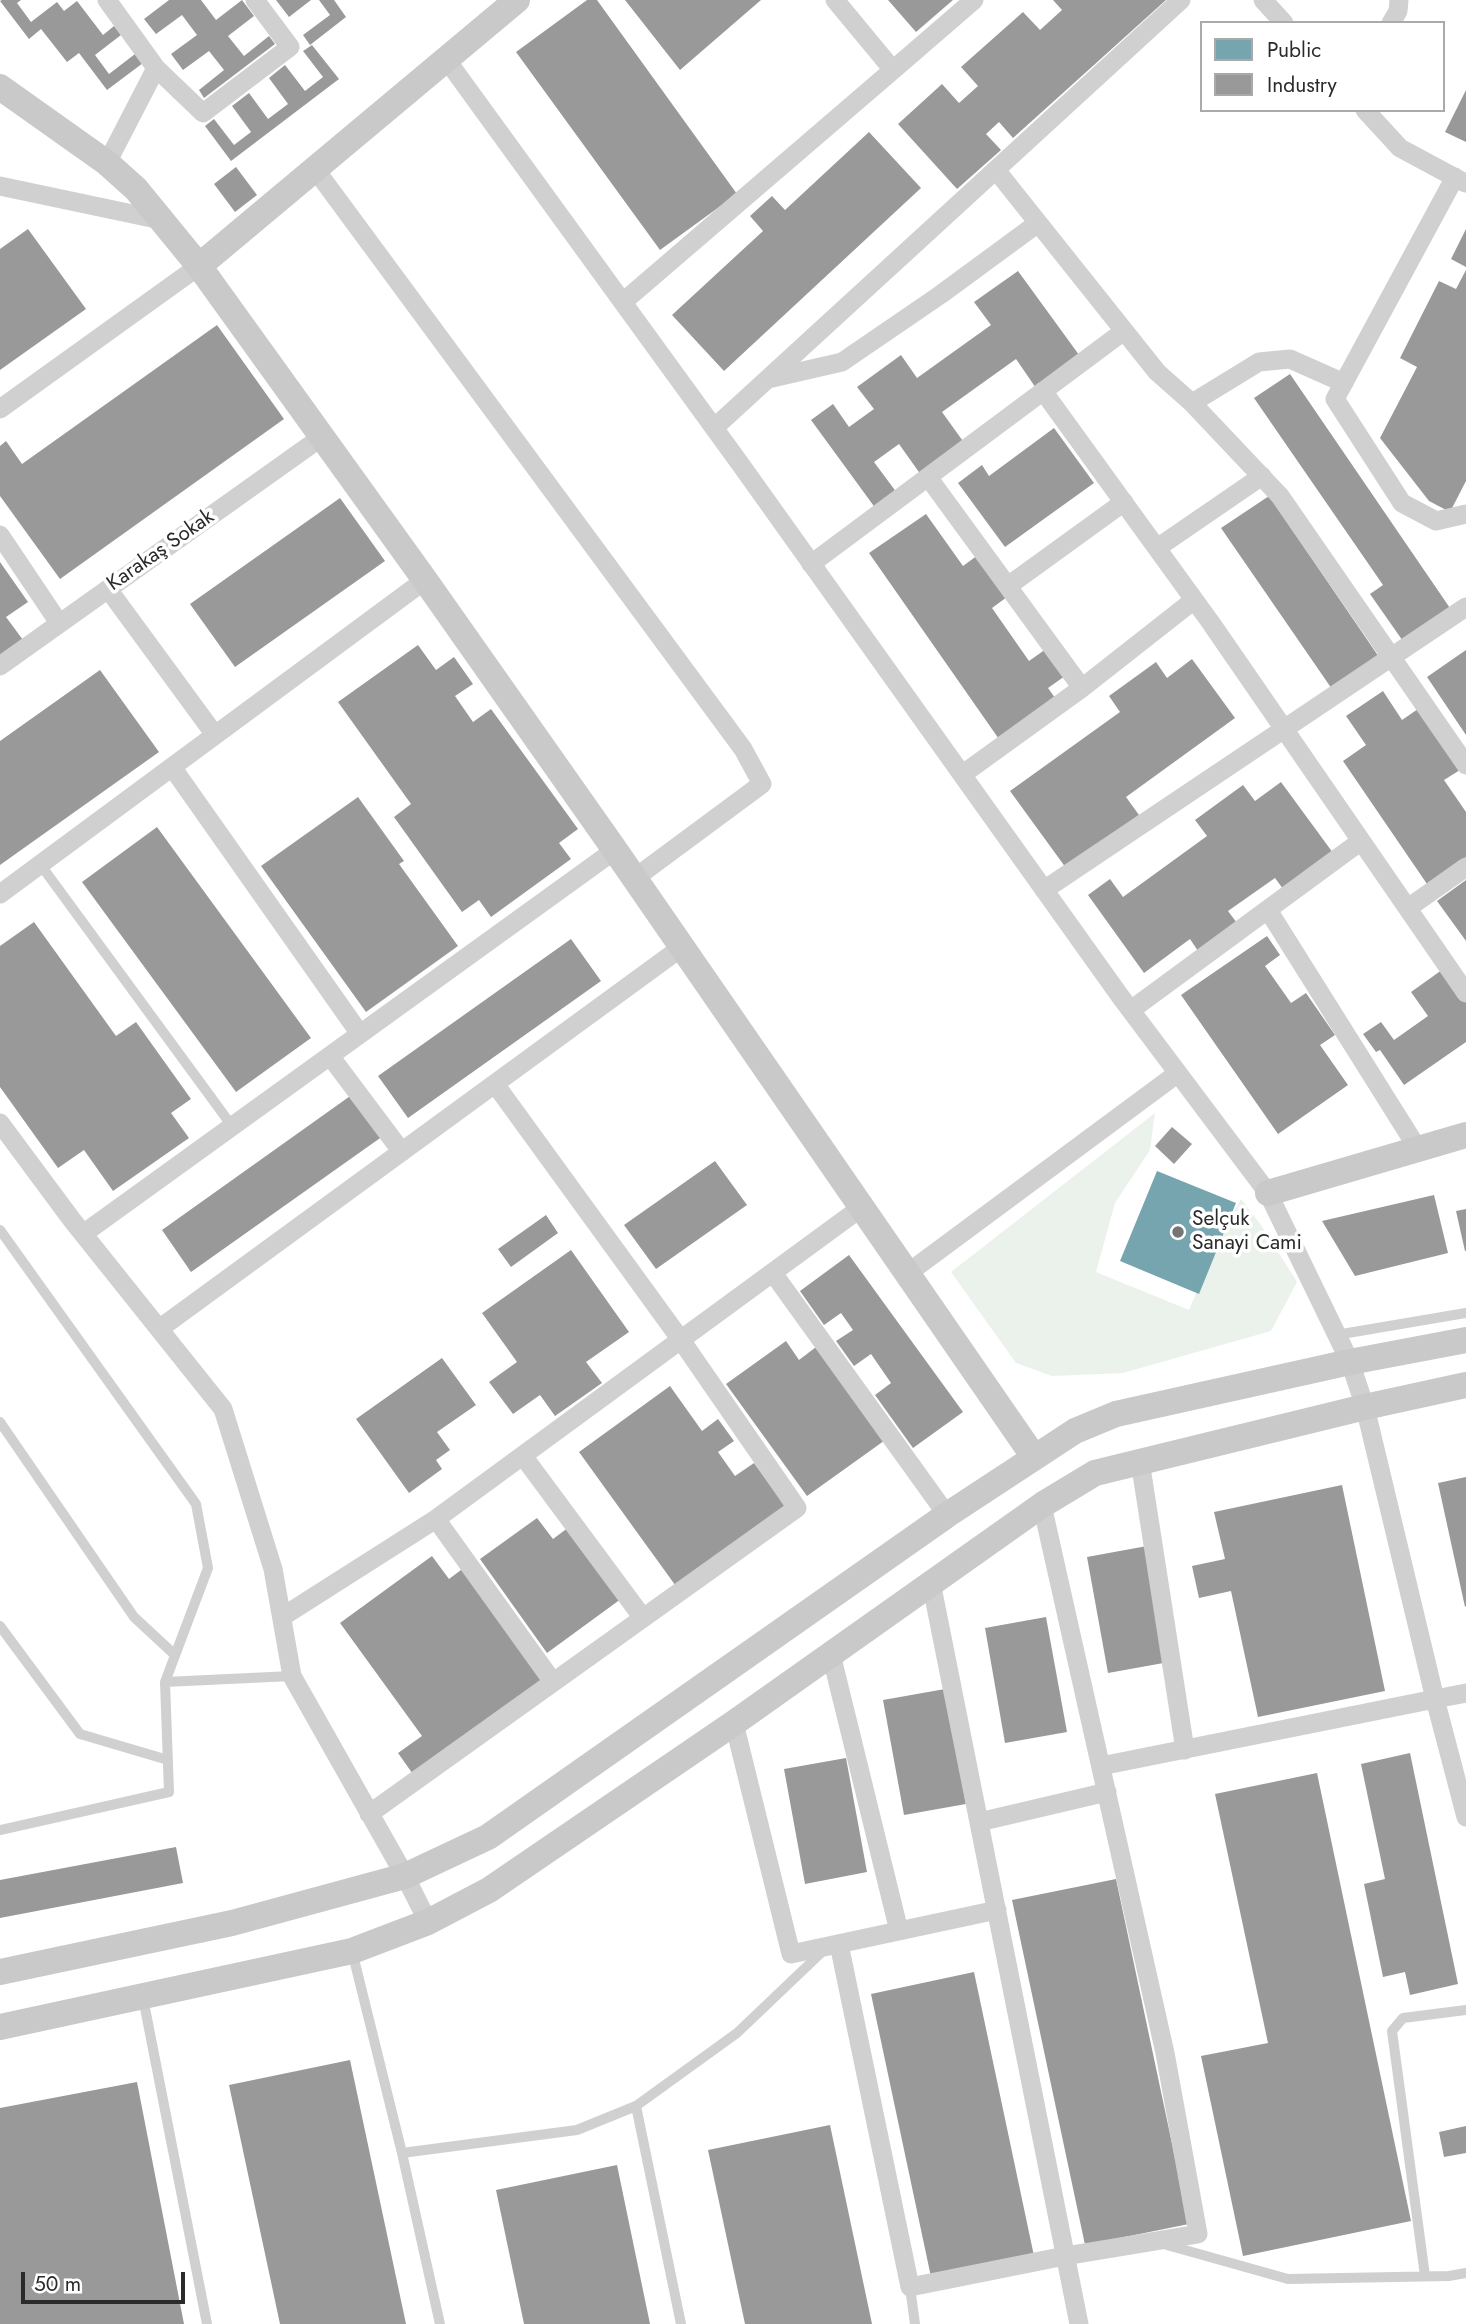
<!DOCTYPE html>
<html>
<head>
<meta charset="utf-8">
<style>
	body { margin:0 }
	#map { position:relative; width:1466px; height:2324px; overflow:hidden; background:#fff; font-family:Jost,sans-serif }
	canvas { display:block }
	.legend { position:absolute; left:1200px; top:21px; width:245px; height:91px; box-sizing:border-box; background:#fff; border:2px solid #aaa; margin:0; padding:9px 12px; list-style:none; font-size:21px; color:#2b2b2b }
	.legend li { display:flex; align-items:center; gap:14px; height:35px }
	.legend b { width:35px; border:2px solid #aaa }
	.scale { position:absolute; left:21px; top:2272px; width:164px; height:32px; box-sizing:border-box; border:4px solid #2b2b2b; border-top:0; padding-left:9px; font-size:21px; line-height:24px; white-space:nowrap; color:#2b2b2b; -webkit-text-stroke:5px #fff; paint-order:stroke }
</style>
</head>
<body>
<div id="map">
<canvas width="1466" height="2324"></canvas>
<ul class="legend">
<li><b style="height:19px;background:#76a5af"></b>Public</li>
<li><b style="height:19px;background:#999"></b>Industry</li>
</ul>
<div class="scale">50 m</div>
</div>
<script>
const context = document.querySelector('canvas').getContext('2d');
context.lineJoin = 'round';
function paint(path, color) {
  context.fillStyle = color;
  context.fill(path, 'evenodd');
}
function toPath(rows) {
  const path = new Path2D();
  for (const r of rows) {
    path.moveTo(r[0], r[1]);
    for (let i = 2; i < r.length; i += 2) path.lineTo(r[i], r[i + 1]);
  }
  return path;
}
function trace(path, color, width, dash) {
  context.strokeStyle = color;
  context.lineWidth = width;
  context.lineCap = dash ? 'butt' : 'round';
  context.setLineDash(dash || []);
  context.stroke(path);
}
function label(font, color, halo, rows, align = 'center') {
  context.font = font + ' Jost,sans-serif';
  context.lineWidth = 7;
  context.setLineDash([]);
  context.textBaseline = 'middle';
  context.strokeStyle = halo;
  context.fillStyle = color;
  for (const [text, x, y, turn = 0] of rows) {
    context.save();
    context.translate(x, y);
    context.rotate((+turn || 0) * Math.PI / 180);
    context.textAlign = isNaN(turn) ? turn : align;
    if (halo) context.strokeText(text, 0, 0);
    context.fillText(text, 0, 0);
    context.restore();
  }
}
paint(toPath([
	[1155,1113,1150,1150,1115,1203,1096,1272,1189,1310,1215,1248,1241,1199,1261,1225,1297,1282,1271,1331,1123,1373,1052,1376,1016,1363,951,1272]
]), '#eaf2eb');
paint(toPath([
	[1157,1171,1236,1203,1199,1294,1120,1261]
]), '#76a5af');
paint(toPath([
	[2,0,21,0,17,3,31,22,57,2,64,11,77,1,103,35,114,26,121,35,95,55,109,74,135,54,143,63,107,90,79,53,67,62,41,29,29,39,0,1],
	[169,0,201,0,216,20,242,0,254,16,228,36,244,56,269,36,275,44,204,98,199,90,224,70,209,51,183,70,171,54,197,35,182,15,156,34,144,19],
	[276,0,311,0,289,17],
	[319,0,334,0,346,17,310,45,303,35,330,15],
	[587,0,597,0,737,194,660,250,516,52],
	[625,0,761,0,680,70],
	[888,0,953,0,916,32],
	[1053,0,1166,0,1013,138,999,122,986,134,1001,150,957,189,898,124,942,84,959,103,978,86,961,67,1023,12,1040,30,1062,10],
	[312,45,339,79,231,161,205,126,214,119,234,145,251,132,232,106,249,93,268,119,288,104,269,78,285,65,305,91,323,77,303,51],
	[1466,90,1466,142,1445,132],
	[869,132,921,188,724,371,672,315,763,231,750,216,772,196,785,210],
	[236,167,257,195,235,212,214,184],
	[28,229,86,309,0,370,0,249],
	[1466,229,1466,267,1451,259],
	[1466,270,1466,481,1450,512,1429,501,1380,438,1417,367,1400,358,1439,281,1456,289],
	[1018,271,1082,359,1038,391,1016,359,942,412,965,444,921,475,899,444,874,462,897,493,876,509,811,420,833,404,849,427,874,409,857,387,901,355,917,378,991,325,974,302],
	[217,325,284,419,60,579,0,496,0,446,6,441,22,464],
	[1290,374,1452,611,1405,644,1370,594,1383,585,1254,398],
	[1054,428,1094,483,1005,547,958,483,982,465,989,476],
	[1269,496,1381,660,1334,692,1221,528],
	[340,498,385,561,235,667,190,604],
	[926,514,963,566,978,555,1007,597,992,608,1029,661,1046,649,1065,676,1048,688,1058,702,1001,742,869,553],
	[0,562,28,602,6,617,26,644,0,663],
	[418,645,436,670,454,657,473,684,455,696,473,722,491,709,578,829,559,843,571,859,491,917,479,900,462,912,394,817,411,804,338,702],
	[1466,650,1466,735,1427,677],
	[1192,659,1235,718,1126,797,1139,815,1066,868,1010,791,1120,712,1109,696,1156,662,1167,678],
	[100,670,159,752,0,865,0,741],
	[1383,691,1402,720,1418,709,1460,770,1444,780,1466,812,1466,857,1427,884,1343,761,1366,745,1346,716],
	[1281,782,1336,857,1286,893,1275,878,1228,911,1237,923,1198,951,1190,939,1144,973,1088,895,1110,879,1123,897,1207,836,1195,820,1243,785,1255,801],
	[358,797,404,861,399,864,458,946,366,1012,261,866],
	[157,827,311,1038,236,1092,82,882],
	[1466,880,1466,941,1437,901],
	[34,922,116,1036,136,1022,191,1099,171,1113,189,1138,113,1191,84,1150,58,1168,0,1087,0,946],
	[1267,936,1280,955,1265,966,1291,1003,1306,993,1335,1035,1320,1045,1348,1085,1278,1134,1181,995],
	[571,939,601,981,408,1118,378,1076],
	[1446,967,1466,996,1466,1042,1404,1085,1380,1050,1376,1052,1363,1034,1381,1022,1394,1040,1428,1016,1411,992],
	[353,1094,383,1136,191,1272,162,1230],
	[1172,1127,1192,1144,1174,1164,1155,1146],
	[715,1161,747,1205,656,1269,624,1225],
	[1434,1195,1448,1253,1355,1276,1322,1221],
	[1466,1209,1466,1251,1465,1251,1456,1211],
	[546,1215,558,1233,511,1267,498,1249],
	[571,1250,629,1332,586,1362,602,1383,555,1416,540,1395,513,1414,489,1382,517,1362,482,1313],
	[849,1255,963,1412,913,1448,875,1395,891,1383,871,1354,854,1366,836,1341,853,1330,841,1313,824,1325,800,1291],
	[786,1341,799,1360,820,1344,888,1438,807,1496,726,1384],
	[442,1358,476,1405,437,1432,450,1450,436,1460,442,1469,409,1493,356,1419],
	[670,1386,702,1431,718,1419,734,1441,718,1452,735,1476,754,1463,788,1510,678,1589,579,1452],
	[1466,1477,1466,1606,1465,1607,1438,1483],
	[1342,1485,1385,1691,1258,1717,1231,1591,1199,1598,1192,1566,1225,1559,1214,1512],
	[537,1518,553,1539,573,1524,625,1596,547,1653,480,1559],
	[1147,1546,1169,1662,1108,1673,1087,1557],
	[432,1556,449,1579,465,1567,548,1682,415,1777,398,1753,422,1736,340,1623],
	[1046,1617,1067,1732,1005,1743,985,1628],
	[945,1689,966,1804,904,1815,883,1700],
	[1410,1753,1458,1984,1410,1995,1405,1972,1383,1977,1364,1884,1385,1879,1361,1764],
	[846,1758,867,1872,805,1884,784,1769],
	[1317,1773,1411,2221,1243,2256,1201,2056,1268,2043,1215,1794],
	[176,1847,183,1883,0,1918,0,1880],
	[1116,1879,1189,2224,1085,2245,1012,1900],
	[974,1972,1034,2256,931,2277,871,1994],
	[350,2060,406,2324,280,2324,229,2085],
	[137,2082,184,2324,0,2324,0,2108],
	[830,2125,872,2324,745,2324,708,2150],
	[1466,2126,1466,2153,1444,2157,1439,2132],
	[617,2165,650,2324,524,2324,496,2190]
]), '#999');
trace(toPath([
	[40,864,232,1126],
	[0,1230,196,1504,208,1568,165,1682,169,1792,0,1830],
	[1336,1335,1466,1313],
	[0,1422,134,1617,175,1655],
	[0,1626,80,1734,168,1760],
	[165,1682,292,1676],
	[352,1951,402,2153,440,2324],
	[143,1998,207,2324],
	[636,2106,681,2324],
	[402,2153,577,2130,636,2106,737,2033,822,1952],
	[1167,2245,1288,2279,1449,2276,1466,2273],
	[1425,2276,1392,2031,1403,2018,1466,2010],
	[910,2287,915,2324]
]), '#d0d0d0', 10);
trace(toPath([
	[107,0,156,68,203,113,290,47,255,0],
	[835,0,893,70,974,0],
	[1263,0,1284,23],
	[1391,23,1398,11,1399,0],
	[446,59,741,465,1120,996,1268,1193,1350,1362,1365,1407,1435,1699,1466,1693],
	[1365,110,1400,148,1465,183],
	[107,163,156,68],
	[315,169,743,749,762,784,635,878],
	[996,170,1157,372,1192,403,1259,362,1290,359,1344,383],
	[1455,177,1335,399,1402,503,1436,521,1466,514],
	[0,186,161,220],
	[623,302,893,70],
	[768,379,842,362,940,295,1038,223],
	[1043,391,1211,623,1466,993],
	[1192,403,1280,496,1466,765],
	[0,409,199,266],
	[714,428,1181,0],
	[928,477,1082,688],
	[0,535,59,623],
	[1157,548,1262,476],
	[811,564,1124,331],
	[1008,586,1124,502],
	[108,589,215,735],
	[0,666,323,436],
	[172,767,360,1034],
	[963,774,1082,688,1194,600],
	[1044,890,1466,607],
	[0,894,425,580],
	[1408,908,1466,867],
	[1268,910,1418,1149],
	[1131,1010,1361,841],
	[330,1056,402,1152],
	[0,1123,72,1220,223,1409,273,1569,292,1676,405,1876,428,1922],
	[83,1234,615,850],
	[773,1273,947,1515],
	[908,1273,1178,1073],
	[159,1329,682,947],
	[523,1456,643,1618],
	[1140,1461,1185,1750],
	[436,1519,553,1682],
	[931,1582,1079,2324],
	[282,1617,436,1519,862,1207],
	[831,1654,899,1931],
	[734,1723,791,1954,997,1910],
	[1101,1766,1435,1699,1466,1817],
	[369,1814,797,1508,681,1340,495,1084],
	[979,1822,1107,1792],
	[839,1944,910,2287,1065,2256,1198,2234,1165,2053,1042,1505]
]), '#d0d0d0', 19);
trace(toPath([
	[0,87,107,163,136,189,199,266,425,580,615,850,1034,1457],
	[199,266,517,0],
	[1268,1193,1466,1135],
	[0,1972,232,1923,405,1876,488,1837,947,1515,1075,1431,1116,1414,1350,1362,1466,1340],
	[0,2027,352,1951,428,1922,489,1890,734,1723,1042,1505,1095,1473,1365,1407,1466,1385]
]), '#c9c9c9', 26);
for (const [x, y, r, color] of [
	[1178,1232,7,"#757575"]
]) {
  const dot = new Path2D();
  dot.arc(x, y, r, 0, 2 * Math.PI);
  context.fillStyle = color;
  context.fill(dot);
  trace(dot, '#fff', 2.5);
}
label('21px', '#2b2b2b', '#fff', [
	["Karakaş Sokak",161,551,-35]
]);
label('21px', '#2b2b2b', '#fff', [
	["Selçuk",1192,1220],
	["Sanayi Cami",1192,1244]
], 'left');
</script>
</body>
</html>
